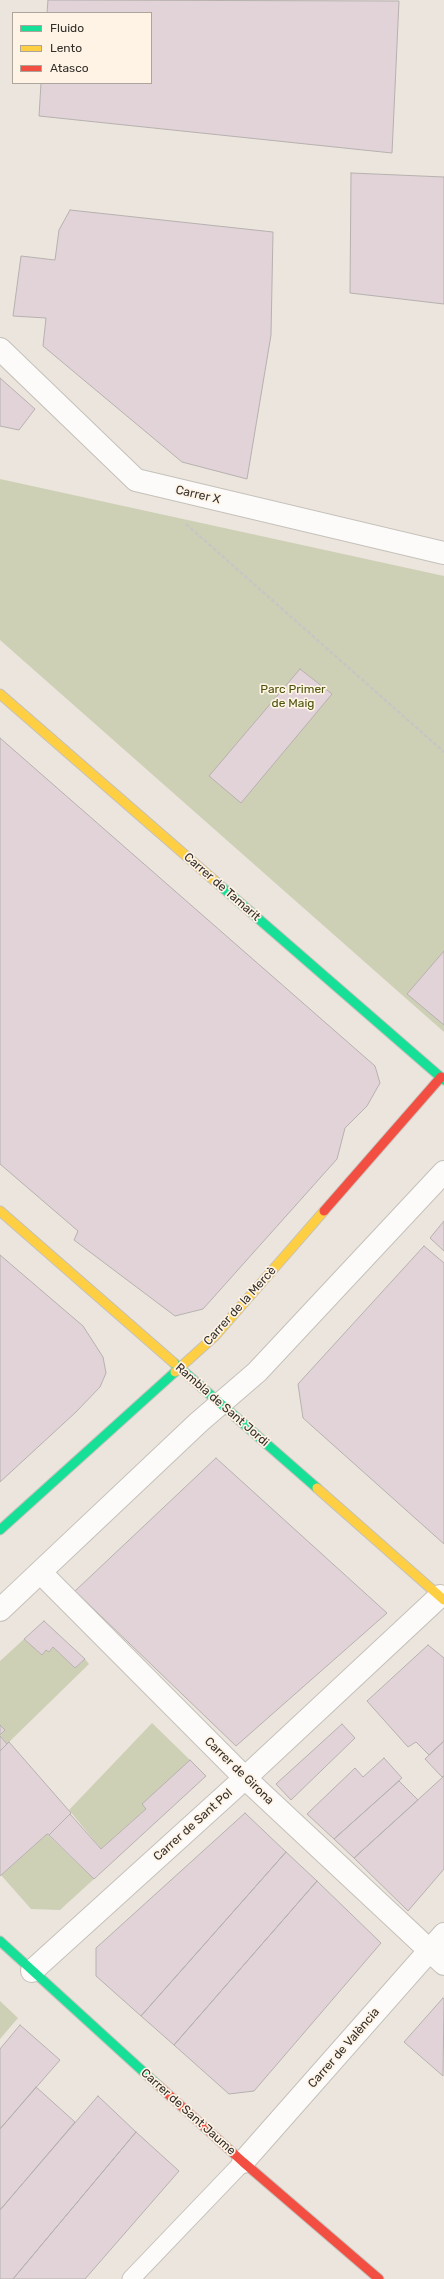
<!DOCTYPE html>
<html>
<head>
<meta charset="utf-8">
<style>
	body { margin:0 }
	#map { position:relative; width:444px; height:2279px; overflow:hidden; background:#ebe5dd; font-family:Rubik,sans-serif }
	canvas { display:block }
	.legend { position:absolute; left:12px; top:12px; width:140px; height:72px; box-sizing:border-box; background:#fef3e5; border:1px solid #ada59a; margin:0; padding:5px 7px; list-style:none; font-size:12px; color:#332f2a }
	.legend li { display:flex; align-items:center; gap:8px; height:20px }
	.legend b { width:20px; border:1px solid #ada59a }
</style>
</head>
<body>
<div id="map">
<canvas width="444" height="2279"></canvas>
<ul class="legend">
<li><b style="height:5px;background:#16e098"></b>Fluido</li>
<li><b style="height:5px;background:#ffcf43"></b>Lento</li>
<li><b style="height:5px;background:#f24e42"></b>Atasco</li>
</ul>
</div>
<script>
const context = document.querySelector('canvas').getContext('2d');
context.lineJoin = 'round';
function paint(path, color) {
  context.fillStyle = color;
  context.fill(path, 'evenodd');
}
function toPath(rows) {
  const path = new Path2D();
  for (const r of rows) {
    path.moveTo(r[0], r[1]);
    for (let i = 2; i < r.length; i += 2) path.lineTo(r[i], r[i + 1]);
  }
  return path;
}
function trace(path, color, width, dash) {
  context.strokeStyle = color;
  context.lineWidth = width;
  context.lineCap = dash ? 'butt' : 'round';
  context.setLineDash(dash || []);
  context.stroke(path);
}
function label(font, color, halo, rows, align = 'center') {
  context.font = font + ' Rubik,sans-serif';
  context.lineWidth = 3.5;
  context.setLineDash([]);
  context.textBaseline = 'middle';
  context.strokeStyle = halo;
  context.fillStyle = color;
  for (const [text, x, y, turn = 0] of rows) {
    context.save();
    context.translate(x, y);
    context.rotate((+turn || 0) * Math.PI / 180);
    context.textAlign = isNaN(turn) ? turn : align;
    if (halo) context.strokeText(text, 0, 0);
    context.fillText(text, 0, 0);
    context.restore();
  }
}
paint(toPath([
	[0,479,444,576,444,1032,0,640],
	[24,1639,42,1655,46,1650,49,1652,53,1647,75,1668,85,1659,89,1664,7,1744,0,1736,5,1730,0,1725,0,1661],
	[152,1723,190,1760,146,1809,101,1849,69,1810],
	[47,1834,94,1879,60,1910,31,1909,1,1875],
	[0,2001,18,2018,0,2039]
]), '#ced0b5');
const building = toPath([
	[48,0,399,1,392,153,39,116,41,83,151,83,151,13,47,13,48,0],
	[351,173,444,177,444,304,350,293,351,173],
	[70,210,273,232,271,335,247,479,182,462,43,346,46,318,13,316,21,256,55,260,59,230,70,210],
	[0,378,35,409,19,430,0,426,0,378],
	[300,669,332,694,241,803,209,776,300,669],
	[0,738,375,1066,380,1083,367,1106,345,1128,337,1159,203,1309,175,1316,74,1240,78,1231,0,1164,0,738],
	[444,951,444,1025,407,994,444,951],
	[444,1221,444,1251,430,1238,444,1221],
	[424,1246,444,1263,444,1544,303,1418,298,1384,424,1246],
	[0,1255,83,1326,103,1357,106,1373,100,1387,76,1412,0,1482,0,1255],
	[216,1458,387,1613,236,1746,75,1591,216,1458],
	[44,1621,85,1659,75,1668,53,1647,49,1652,46,1650,42,1655,24,1639,44,1621],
	[428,1645,444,1658,444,1741,429,1755,416,1742,408,1747,367,1701,428,1645],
	[342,1724,355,1738,291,1800,276,1784,342,1724],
	[0,1725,5,1730,0,1735,0,1725],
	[0,1736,7,1744,0,1751,0,1736],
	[444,1741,444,1776,442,1777,425,1759,444,1741],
	[9,1742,71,1813,49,1835,47,1834,0,1876,0,1751,9,1742],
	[384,1758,402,1778,334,1839,307,1814,355,1768,363,1777,384,1758],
	[190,1760,206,1776,94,1879,49,1835,70,1814,101,1849,146,1809,142,1804,190,1760],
	[444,1776,444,1869,408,1911,354,1858,444,1776],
	[399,1781,418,1800,354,1858,334,1839,399,1781],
	[245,1813,286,1852,141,2016,96,1976,96,1948,245,1813],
	[286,1852,317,1881,174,2045,141,2016,286,1852],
	[317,1881,381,1943,254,2091,229,2094,174,2045,317,1881],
	[443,1998,444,1999,443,2076,404,2042,443,1998],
	[20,2025,60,2060,0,2129,0,2049,20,2025],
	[36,2087,75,2122,0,2210,0,2129,36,2087],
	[98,2096,136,2132,13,2279,0,2279,0,2210,98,2096],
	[136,2132,179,2171,85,2279,13,2279,136,2132]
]);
paint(building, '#e1d3d8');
trace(building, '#b6b1af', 1);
const lane = toPath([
	[131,2279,243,2162]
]);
const street = toPath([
	[0,349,136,480,444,553],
	[40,1572,245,1778,444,1964],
	[0,1610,199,1422,257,1372,444,1172],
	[32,1971,245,1778,440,1596],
	[243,2162,444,1934]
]);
const fast = toPath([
	[215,881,444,1080],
	[174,1363,317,1488],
	[0,1530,175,1372],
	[0,1941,159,2086]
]);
const slow = toPath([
	[0,694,215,881],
	[0,1211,174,1363],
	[175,1372,215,1336,324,1211],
	[317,1488,444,1600]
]);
const jam = toPath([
	[324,1211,441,1077],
	[159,2086,243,2162,379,2279]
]);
trace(lane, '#c5c1ba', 19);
trace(street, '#c5c1ba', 24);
trace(fast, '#c5c1ba', 11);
trace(slow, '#c5c1ba', 11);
trace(jam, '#c5c1ba', 11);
trace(toPath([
	[186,524,444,752]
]), '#c8c6c3', 2.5, [4, 2]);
trace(lane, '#fcfbfa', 17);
trace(street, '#fcfbfa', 22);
trace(fast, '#16e098', 9);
trace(slow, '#ffcf43', 9);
trace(jam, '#f24e42', 9);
label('12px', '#332f2a', '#fef3e5', [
	["Carrer X",198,495,13],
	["Carrer de Tamarit",222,887,41],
	["Carrer de la Mercè",240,1306,-48],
	["Rambla de Sant Jordi",222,1405,41],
	["Carrer de Girona",239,1771,44],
	["Carrer de Sant Pol",193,1825,-42],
	["Carrer de València",344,2048,-49],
	["Carrer de Sant Jaume",188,2112,42]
]);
label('12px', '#495309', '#fef3e5', [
	["Parc Primer",293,690],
	["de Maig",293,704]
]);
</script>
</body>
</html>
